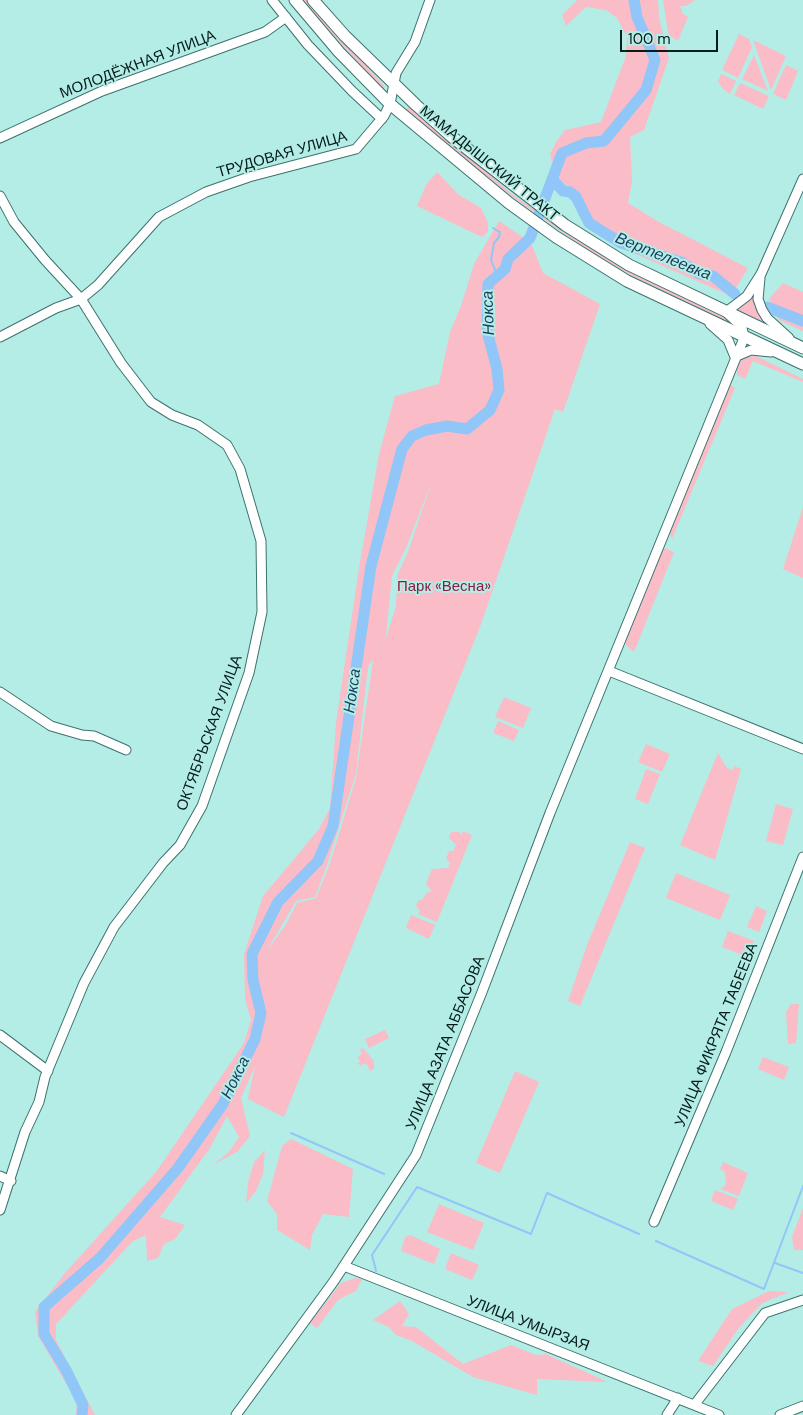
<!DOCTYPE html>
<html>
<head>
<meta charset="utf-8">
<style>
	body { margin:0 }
	#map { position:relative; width:803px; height:1415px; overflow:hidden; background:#b4ede6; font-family:"DM Sans",sans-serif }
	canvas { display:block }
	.scale { position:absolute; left:620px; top:30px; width:98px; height:22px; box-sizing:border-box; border:2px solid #061c1a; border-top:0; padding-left:6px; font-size:15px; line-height:18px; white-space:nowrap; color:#061c1a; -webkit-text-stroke:4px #b4ede6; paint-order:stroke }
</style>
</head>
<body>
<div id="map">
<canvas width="803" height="1415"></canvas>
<div class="scale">100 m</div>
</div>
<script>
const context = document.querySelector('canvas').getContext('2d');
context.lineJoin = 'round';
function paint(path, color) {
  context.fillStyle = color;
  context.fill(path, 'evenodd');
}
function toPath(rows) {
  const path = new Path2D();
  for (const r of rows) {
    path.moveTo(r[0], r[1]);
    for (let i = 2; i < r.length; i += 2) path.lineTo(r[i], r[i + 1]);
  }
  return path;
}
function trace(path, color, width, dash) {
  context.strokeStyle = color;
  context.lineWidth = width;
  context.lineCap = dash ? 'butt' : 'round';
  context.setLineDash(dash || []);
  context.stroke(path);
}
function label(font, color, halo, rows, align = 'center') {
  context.font = font + ' "DM Sans",sans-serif';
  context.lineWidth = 4;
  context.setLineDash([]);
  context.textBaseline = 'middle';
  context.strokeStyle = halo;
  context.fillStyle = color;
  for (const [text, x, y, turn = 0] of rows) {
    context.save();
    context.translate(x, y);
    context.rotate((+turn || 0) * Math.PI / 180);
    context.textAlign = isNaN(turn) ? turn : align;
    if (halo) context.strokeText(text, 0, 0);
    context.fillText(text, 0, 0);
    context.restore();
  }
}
paint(toPath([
	[302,0,307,0,385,87,383,90],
	[577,0,658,0,659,18,669,58,644,130,630,137,632,182,628,203,659,222,748,268,731,296,620,247,581,219,571,191,556,175,550,154,556,142,565,130,601,122,626,56,627,37,617,18,606,10,586,7,566,26,562,15],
	[663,0,695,0,686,6,680,6,683,14,688,17,678,41,672,37,669,38],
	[739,34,749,39,752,47,738,78,722,70],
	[753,40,786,56,771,90],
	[754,55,768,91,742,79],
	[786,65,798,71,786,100,773,94],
	[721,74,736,81,730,94,723,89,718,81],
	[740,83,769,96,763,109,734,95],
	[409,106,512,194,590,248,730,321,729,323,629,274,589,251,510,195,459,154,406,109],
	[437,172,459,195,481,208,488,223,488,232,482,237,417,206,426,185],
	[499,221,531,243,543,273,600,304,563,412,555,409,480,627,284,1117,248,1099,255,1066,241,1098,250,1136,238,1151,213,1165,229,1152,239,1137,227,1116,210,1148,160,1217,185,1225,175,1239,164,1244,158,1258,147,1261,146,1235,133,1241,56,1324,56,1340,95,1415,76,1415,77,1402,38,1336,35,1312,65,1273,156,1172,244,1043,251,1020,245,999,244,954,263,896,319,829,330,808,336,722,360,562,379,454,395,396,439,384,450,332,461,306,474,264],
	[433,478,408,552,397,576,396,606,387,635,376,654,386,636,392,576,406,548],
	[373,660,356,778,330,863,316,898,297,903,285,926,269,948,265,964,269,947,296,901,315,897,327,865,356,773,367,675,369,664],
	[783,283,803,292,803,331,779,320,769,299],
	[754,289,770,325,735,310],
	[756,356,803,379,803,382,753,361,745,379,737,375,737,367,744,357],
	[730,384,735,388,672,539,669,531,727,386],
	[803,507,803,578,783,569],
	[665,548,674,552,634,652,626,645,626,638,661,551],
	[504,697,531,708,523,728,495,717],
	[498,721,519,730,514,741,493,733],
	[646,744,670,754,662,772,638,762],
	[718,753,727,768,733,770,734,766,741,769,715,860,680,845],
	[646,769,660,774,648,804,635,799],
	[776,804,793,809,783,845,766,841],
	[463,831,472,835,437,922,418,914,420,911,416,906,418,901,423,899,426,893,432,891,426,884,432,869,448,868,450,863,446,858,449,851,453,851,456,845,449,838,451,832,459,832,461,835],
	[630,842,645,848,580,1006,568,1001,587,945],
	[676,873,730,895,720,920,666,898],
	[756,906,767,911,759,932,747,927],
	[411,915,435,925,429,939,406,928],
	[728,931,754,941,748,957,722,947],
	[791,1004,799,1004,796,1043,788,1044,786,1012],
	[385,1030,389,1038,369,1048,365,1039],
	[363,1048,374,1061,374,1069,370,1071,366,1063,360,1066,358,1063,360,1062,358,1057,362,1053,360,1050],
	[763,1057,789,1067,784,1080,758,1069],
	[515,1071,539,1082,500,1173,476,1163],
	[291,1139,353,1169,349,1217,323,1214,312,1235,310,1250,277,1230,277,1214,267,1201,282,1146],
	[265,1150,263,1174,256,1191,246,1203,248,1183,254,1162],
	[723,1162,748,1173,739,1196,720,1189,725,1186,726,1178,724,1171,720,1169],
	[715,1190,738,1199,733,1210,711,1201],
	[439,1204,484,1223,473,1250,427,1232],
	[803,1208,803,1250,794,1250,792,1237],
	[410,1235,440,1249,434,1264,401,1251,405,1237],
	[451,1253,479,1265,472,1280,445,1269],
	[355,1278,362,1279,356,1291,338,1300,317,1328,310,1323,341,1283],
	[769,1291,789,1292,762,1303,738,1329,713,1366,698,1361,732,1309],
	[400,1301,409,1314,402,1326,416,1327,463,1364,511,1345,536,1355,546,1354,608,1382,537,1379,537,1395,473,1377,412,1341,396,1335,389,1327,373,1320]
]), '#fabcc6');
trace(toPath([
	[493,228,500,232,499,237,494,243,491,260,497,275],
	[291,1133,384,1174],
	[656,1241,764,1289,803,1186],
	[775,1263,803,1273],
	[376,1271,372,1255,417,1187,531,1234,547,1193,639,1234]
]), '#90c6f8', 2);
trace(toPath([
	[552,179,563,191,570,192,576,197,589,223,621,243,681,262,700,274,713,276,735,294],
	[767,307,803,321],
	[82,1415,83,1405,66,1370,44,1334,44,1307,100,1258,178,1168,223,1104,255,1039,261,1013,253,980,252,954,278,902,318,861,333,826,371,566,402,449,412,436,426,430,447,426,467,429,490,410,499,390,497,369,487,331,488,284,505,269,508,259,530,238,562,153,586,143,604,141,646,90,655,60,637,17,634,0]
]), '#90c6f8', 11);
const minor = toPath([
	[272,0,308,45,352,91,382,119],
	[0,138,102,91,265,32,286,17],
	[0,196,14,222,45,260,81,299,121,363,151,402,172,415,198,425,227,445,240,469,261,541,262,612,249,673,202,806,180,845,163,863,114,927,84,983,45,1077,39,1102,25,1132,0,1210],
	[760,278,758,299,762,310,767,318,789,338],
	[710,324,728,340,735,357,751,350,771,352],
	[0,337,56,308,81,299,98,285,159,217,206,192,249,177,356,149,384,116,390,104,396,73,415,42,430,0],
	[609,671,803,749],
	[0,692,51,726,82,735,94,736,126,750],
	[0,1035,48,1071],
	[0,1176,11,1181],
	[654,1222,726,1052,803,857],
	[344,1266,719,1415],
	[695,1404,765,1313,803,1300],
	[236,1415,334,1281,416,1155,482,992,550,813,744,338,742,327,726,312,747,296,761,274,803,179],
	[667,1415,678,1398],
	[780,1415,803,1406]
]);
const major = toPath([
	[295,0,339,52,390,104,509,203,556,237,627,281,803,364],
	[313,0,345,36,416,105,452,137,565,225,629,265,803,348]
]);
trace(minor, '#3c726d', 11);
trace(major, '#3c726d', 13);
trace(minor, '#fff', 9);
trace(major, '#fff', 11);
label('15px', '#061c1a', '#b4ede6', [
	["МОЛОДЁЖНАЯ УЛИЦА",138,65,-21],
	["ТРУДОВАЯ УЛИЦА",282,155,-16],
	["МАМАДЫШСКИЙ ТРАКТ",489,164,39],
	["ОКТЯБРЬСКАЯ УЛИЦА",210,733,-70],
	["УЛИЦА ФИКРЯТА ТАБЕЕВА",717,1035,-68],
	["УЛИЦА АЗАТА АББАСОВА",446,1043,-68],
	["УЛИЦА УМЫРЗАЯ",528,1324,21]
]);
label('15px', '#8a1d41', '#b4ede6', [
	["Парк «Весна»",444,587]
]);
label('italic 16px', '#163d5e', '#b4ede6', [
	["Вертелеевка",663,257,22],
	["Нокса",489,313,-92],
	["Нокса",353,691,-82],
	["Нокса",236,1078,-64]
]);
</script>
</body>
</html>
